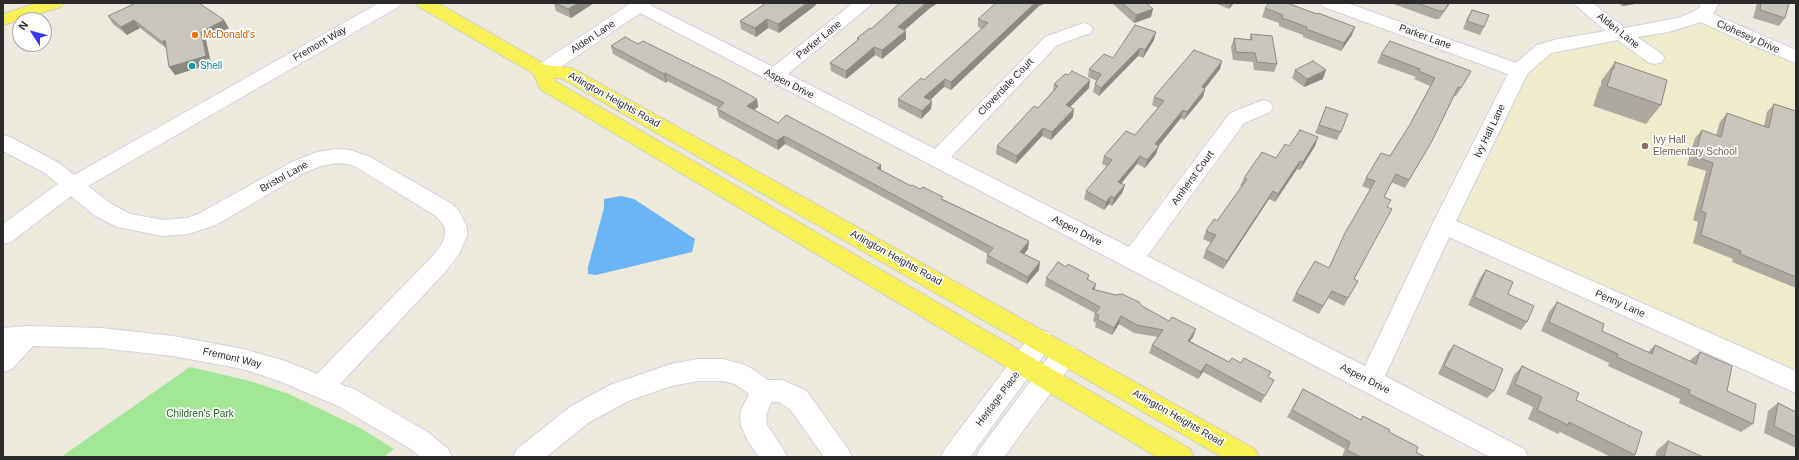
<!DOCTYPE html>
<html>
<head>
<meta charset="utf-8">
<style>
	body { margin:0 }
	#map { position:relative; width:1799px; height:460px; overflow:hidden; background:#ede9dc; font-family:Helvetica,sans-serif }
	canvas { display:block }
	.frame { position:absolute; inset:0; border:4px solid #2a2a2a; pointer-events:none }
	.north { position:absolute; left:12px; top:12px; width:40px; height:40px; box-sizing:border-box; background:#fff; border:1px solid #aaa; border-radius:50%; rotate:306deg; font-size:11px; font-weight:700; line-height:16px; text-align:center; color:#2a2a2a }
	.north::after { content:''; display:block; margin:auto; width:14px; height:18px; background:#3737ff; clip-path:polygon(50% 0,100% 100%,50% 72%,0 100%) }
</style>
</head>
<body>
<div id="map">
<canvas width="1799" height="460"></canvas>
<div class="frame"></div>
<div class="north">N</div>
</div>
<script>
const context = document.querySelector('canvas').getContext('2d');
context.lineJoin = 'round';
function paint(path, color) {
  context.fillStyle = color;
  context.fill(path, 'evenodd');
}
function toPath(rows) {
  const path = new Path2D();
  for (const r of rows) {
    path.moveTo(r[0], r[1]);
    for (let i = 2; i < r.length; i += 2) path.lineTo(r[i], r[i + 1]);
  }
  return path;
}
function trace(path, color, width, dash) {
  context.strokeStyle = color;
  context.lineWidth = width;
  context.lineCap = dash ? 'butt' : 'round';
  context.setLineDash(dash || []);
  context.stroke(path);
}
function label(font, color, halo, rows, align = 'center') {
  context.font = font + ' Helvetica,sans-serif';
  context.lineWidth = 3.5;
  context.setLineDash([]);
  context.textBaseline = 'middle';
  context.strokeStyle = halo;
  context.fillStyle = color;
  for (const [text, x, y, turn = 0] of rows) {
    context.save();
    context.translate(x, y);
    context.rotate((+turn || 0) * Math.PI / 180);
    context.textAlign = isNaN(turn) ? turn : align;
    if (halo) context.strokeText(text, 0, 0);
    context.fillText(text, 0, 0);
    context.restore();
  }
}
paint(toPath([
	[1707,26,1715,28,1796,62,1796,374,1465,228,1461,222,1461,216,1527,77,1538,63,1550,55,1568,51,1678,32,1695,27]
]), '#f0ebca');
paint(toPath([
	[190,367,250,381,289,394,360,428,394,449,384,457,61,457]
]), '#a1e795');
paint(toPath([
	[621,196,634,199,695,239,692,252,596,275,588,274,588,267,604,208,604,199]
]), '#69b5f5');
const minor = toPath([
	[379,3,401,3,398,7,88,186,110,203,130,214,163,220,187,218,200,213,292,162,317,152,337,149,350,150,370,157,452,204,459,211,467,227,467,236,459,254,447,270,340,384,356,390,429,433,448,449,452,457,420,457,411,449,338,406,279,381,243,369,173,356,101,348,33,346,12,369,3,372,3,328,27,326,101,328,173,336,243,349,285,361,317,374,431,258,442,244,445,236,445,227,436,216,356,167,348,164,337,163,321,166,306,172,216,225,188,234,163,236,117,227,94,215,71,196,11,242,3,244,3,224,58,184,45,173,3,151,3,135,10,137,59,163,74,175,379,3],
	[631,3,652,3,650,5,773,67,853,3,873,3,788,74,935,149,1045,37,1078,25,1084,23,1090,25,1093,29,1090,33,1057,45,951,157,1129,247,1230,113,1263,100,1270,102,1273,107,1270,112,1244,123,1147,256,1365,366,1432,225,1508,74,1324,7,1321,3,1347,3,1516,63,1537,45,1558,39,1606,31,1573,3,1593,3,1625,28,1678,18,1695,11,1700,7,1701,3,1719,3,1713,14,1796,50,1796,63,1742,41,1701,22,1668,32,1637,37,1662,54,1664,58,1662,62,1655,64,1648,62,1618,40,1551,53,1527,74,1456,221,1796,371,1796,393,1449,237,1385,376,1524,449,1528,457,1490,457,640,13,549,75,542,77,535,75,533,71,535,67,631,3],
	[1041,330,1050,333,1053,340,1050,347,970,457,941,457,945,449,1032,333,1041,330],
	[1065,344,1074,347,1077,354,1074,361,1004,457,976,457,980,449,1056,347,1065,344],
	[698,359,723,359,742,364,751,368,768,380,782,380,803,389,808,393,848,449,852,457,824,457,790,409,779,402,771,402,766,416,767,425,783,449,787,457,759,457,748,441,741,425,740,416,742,408,749,394,735,384,723,381,698,381,671,386,628,401,588,423,546,457,513,457,517,449,570,407,610,385,671,364,698,359]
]);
const major = toPath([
	[37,3,64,3,61,7,3,25,3,14,37,3],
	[416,3,438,3,546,65,572,68,1255,449,1259,457,1222,457,561,78,554,78,555,81,1190,449,1194,457,1157,457,540,89,534,74,419,7,416,3]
]);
trace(minor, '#d1d1e4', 2);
trace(major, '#ccc', 2);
paint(minor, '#fff');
paint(major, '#f8f156');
paint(toPath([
	[554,3,594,3,571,18,556,11],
	[900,3,938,3,930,8,904,30,906,39,882,59,875,55,846,79,831,71,830,63,857,41,857,38,871,29],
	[1112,3,1146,3,1151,17,1134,23],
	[1215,3,1234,3,1229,9],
	[1391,3,1450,3,1439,19,1435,19],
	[1618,3,1641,3,1622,6],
	[1757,3,1789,3,1785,18,1779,26,1753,18],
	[816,5,779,33,768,28,756,37,741,29,740,21],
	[1039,6,951,90,944,87,930,100,931,109,921,119,898,107,898,99,924,80,982,29,978,27,978,19],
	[1265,8,1352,35,1341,51,1303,37,1303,35,1279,26,1279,23,1262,17],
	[1472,10,1484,27,1480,35,1463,29,1467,18],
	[108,16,229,28,206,40,211,64,175,75,167,49,140,28,127,35,113,24],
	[1251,34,1277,64,1274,72,1254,70,1253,62,1233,60,1231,47,1234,38,1249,40],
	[1154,40,1143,58,1138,56,1099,96,1093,92,1095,84,1097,81,1088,77,1089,69,1113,58],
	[638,44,757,99,758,107,754,110,778,123,881,170,911,186,920,189,943,199,1029,241,1028,249,1024,254,1039,270,1027,284,986,263,987,255,988,254,785,144,778,150,719,117,717,109,719,108,667,81,666,83,613,54,611,46],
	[1381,54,1467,79,1456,96,1454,96,1432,141,1405,188,1391,182,1384,197,1387,207,1354,279,1358,281,1344,306,1328,298,1319,314,1292,301,1296,293,1329,267,1370,189,1362,186,1366,178,1390,156,1409,126,1430,86,1414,79,1416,77,1377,63],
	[1615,62,1661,105,1646,124,1593,106,1599,88,1601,85,1601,81],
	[1220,69,1204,89,1205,89,1203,97,1184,120,1181,118,1158,146,1156,154,1145,168,1137,164,1121,183,1125,185,1122,193,1112,206,1109,204,1104,210,1084,199,1086,191,1107,166,1102,164,1104,156,1135,135,1158,108,1152,105,1154,97],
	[1295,70,1323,79,1304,87,1292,78],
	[1054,84,1089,88,1070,107,1073,117,1051,140,1042,136,1016,164,996,154,997,146,1038,108,1053,91],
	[1774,104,1796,111,1796,288,1732,262,1733,259,1693,243,1698,222,1693,220,1706,171,1687,165,1695,138,1702,130,1716,135,1720,122,1727,113,1764,126,1767,112],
	[1326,107,1341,132,1337,140,1315,133],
	[1318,137,1315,146,1300,170,1297,169,1275,202,1269,199,1223,269,1203,258,1206,250,1211,243,1203,239,1206,231,1217,221,1242,187,1240,186,1244,178,1276,158,1289,146],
	[1486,270,1508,294,1527,322,1521,330,1468,305,1480,278],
	[1089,275,1088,279,1095,290,1142,306,1193,337,1190,341,1229,362,1268,377,1274,380,1261,403,1203,372,1198,379,1149,353,1152,345,1158,337,1134,333,1119,324,1112,335,1095,327,1096,323,1093,321,1095,313,1045,286,1046,278],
	[1557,302,1602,331,1648,352,1655,345,1689,361,1700,352,1727,391,1753,424,1741,432,1679,403,1680,399,1608,366,1609,363,1541,331,1549,312],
	[1454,345,1494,391,1487,398,1438,374,1448,352],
	[1522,366,1576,400,1635,455,1633,457,1611,457,1560,432,1558,434,1528,419,1533,407,1506,394,1514,375],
	[1303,389,1360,420,1363,416,1389,432,1416,452,1425,457,1342,457,1345,449,1287,417],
	[1778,403,1796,412,1796,448,1764,433,1768,411],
	[1668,441,1703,457,1655,457,1657,450]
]), '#acaaa0');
paint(toPath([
	[579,3,594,3,571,18,568,9],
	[807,3,816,3,816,5,779,33,778,24],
	[926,3,938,3,930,8,898,36,898,27],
	[1035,3,1046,3,1039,6,951,90,951,82],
	[1231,3,1234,3,1229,9],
	[1449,3,1450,3,1439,19],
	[1625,3,1641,3,1622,6],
	[1153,9,1151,17,1134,23,1136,15],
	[767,19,768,28,756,37,755,28],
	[134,20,140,28,127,35,121,27],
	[224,20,229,28,206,40,211,64,175,75,169,67,201,32],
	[1355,27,1352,35,1341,51,1344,43],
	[906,31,906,39,882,59,882,50],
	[1156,32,1154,40,1143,58,1145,50],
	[165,40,168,50,162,42],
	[874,47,875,55,846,79,846,71],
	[1140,48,1138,56,1099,96,1101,88],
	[1222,61,1220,69,1199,96,1202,87],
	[1326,70,1323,79,1304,87,1307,79],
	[665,73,667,81,666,83,664,74],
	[945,79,944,87,924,106,924,97],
	[1090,80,1089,88,1064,113,1066,105],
	[1205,89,1203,97,1184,120,1187,112],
	[757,99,758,107,749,114,747,106],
	[932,101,931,109,921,119,922,111],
	[1074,109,1073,117,1051,140,1052,132],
	[1183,110,1181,118,1153,153,1155,144],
	[1043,128,1042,136,1016,164,1017,156],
	[784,136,785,144,778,150,777,141],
	[1318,137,1315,146,1300,170,1303,162],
	[1159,146,1156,154,1145,168,1147,160],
	[1140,156,1137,164,1116,190,1118,182],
	[1300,161,1297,169,1275,202,1278,194],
	[881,165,881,173,877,168],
	[1125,185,1122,193,1112,206,1114,198],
	[1273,191,1269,199,1223,269,1227,261],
	[1111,196,1109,204,1104,210,1106,202],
	[1029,241,1028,249,1019,260,1020,252],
	[1040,262,1039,270,1027,284,1028,277],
	[1096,284,1094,292,1092,289],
	[1121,316,1119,324,1112,335,1114,328],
	[1196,329,1193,337,1185,348,1188,341],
	[1206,364,1203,372,1198,379,1201,372]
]), '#8c8b82');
const building = toPath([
	[136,3,199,3,224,20,201,32,206,56,169,67,165,40,162,42,134,20,121,27,108,16,136,3],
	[555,3,579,3,568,9,555,3],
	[766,3,807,3,778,24,767,19,755,28,740,21,766,3],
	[900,3,926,3,898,27,906,31,882,50,874,47,846,71,830,63,859,39,857,38,870,28,871,29,900,3],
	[996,3,1035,3,951,82,945,79,924,97,932,101,922,111,898,99,921,78,924,80,988,23,978,19,996,3],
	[1122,3,1146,3,1153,9,1136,15,1122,3],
	[1269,3,1287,3,1317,14,1318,13,1355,27,1344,43,1306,29,1307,27,1282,18,1283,15,1265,8,1269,3],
	[1417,3,1449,3,1444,11,1439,11,1417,3],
	[1761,3,1789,3,1785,18,1760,10,1761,3],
	[1472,10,1489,15,1484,27,1467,21,1472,10],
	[1135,25,1156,32,1145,50,1140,48,1101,88,1095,84,1101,74,1089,69,1104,54,1113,58,1135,25],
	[1251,34,1272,36,1277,64,1257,62,1255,53,1236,52,1234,38,1252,40,1251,34],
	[625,37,638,44,643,41,724,81,757,99,747,106,778,123,786,115,881,165,877,168,911,186,912,185,920,189,923,187,943,197,941,199,1029,241,1020,252,1040,262,1028,277,987,255,993,248,784,136,777,141,717,109,724,103,665,73,664,74,611,46,625,37],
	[1390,41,1471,71,1461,88,1458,87,1432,141,1409,180,1396,174,1384,197,1391,200,1387,207,1392,209,1354,279,1358,281,1348,298,1332,291,1323,306,1296,293,1315,261,1329,268,1345,233,1375,181,1366,178,1381,153,1390,156,1409,126,1435,78,1419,71,1420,69,1381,54,1390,41],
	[1194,50,1222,61,1202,87,1205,89,1187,112,1183,110,1155,144,1159,146,1147,160,1140,156,1118,182,1125,185,1114,198,1111,196,1106,202,1086,191,1112,160,1104,156,1126,131,1135,135,1164,101,1154,97,1194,50],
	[1313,61,1326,70,1307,79,1295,70,1313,61],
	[1615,62,1667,80,1661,105,1607,86,1613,68,1614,69,1615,62],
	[1072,71,1090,80,1066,105,1074,109,1052,132,1043,128,1017,156,997,146,1034,106,1038,108,1058,86,1054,84,1065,74,1068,75,1072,71],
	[1774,104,1796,111,1796,277,1740,254,1741,251,1701,235,1706,213,1701,211,1713,163,1695,156,1702,130,1721,137,1727,113,1769,128,1774,104],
	[1326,107,1348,114,1341,132,1319,125,1326,107],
	[1300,130,1318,137,1303,162,1300,161,1278,194,1273,191,1227,261,1206,250,1216,235,1206,231,1214,219,1217,221,1247,179,1244,178,1262,152,1276,158,1285,144,1289,146,1300,130],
	[1058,262,1066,267,1068,264,1089,275,1087,279,1096,284,1092,289,1116,295,1122,294,1139,302,1142,306,1169,321,1172,317,1196,329,1188,341,1229,362,1232,358,1241,363,1244,358,1271,372,1268,377,1274,380,1265,396,1206,364,1201,372,1152,345,1163,330,1137,325,1121,316,1114,328,1097,319,1099,315,1095,314,1100,307,1046,278,1058,262],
	[1486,270,1513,282,1508,294,1534,306,1527,322,1474,297,1486,270],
	[1557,302,1604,324,1602,331,1652,354,1655,345,1696,364,1700,352,1732,366,1727,391,1756,404,1753,424,1689,394,1690,390,1617,357,1618,354,1549,322,1557,302],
	[1454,345,1503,369,1494,391,1444,366,1454,345],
	[1522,366,1579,393,1576,400,1642,432,1635,455,1569,422,1568,425,1537,410,1542,397,1515,384,1522,366],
	[1303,389,1361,420,1363,416,1390,430,1389,432,1418,447,1416,452,1425,457,1361,457,1347,450,1350,442,1292,410,1303,389],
	[1778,403,1796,412,1796,437,1774,426,1778,403],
	[1668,441,1703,457,1664,457,1668,441]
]);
paint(building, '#c8c6ba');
trace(building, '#8c8b82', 1);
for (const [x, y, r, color] of [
	[195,35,4,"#e8710a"],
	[192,66,4,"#0f9aa8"],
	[1645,146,4,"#8d6e63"]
]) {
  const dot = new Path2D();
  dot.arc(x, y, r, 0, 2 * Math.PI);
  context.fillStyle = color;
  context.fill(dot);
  trace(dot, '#fff', 1.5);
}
label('10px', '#2a2a2a', '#fff', [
	["Alden Lane",1618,31,38],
	["Alden Lane",593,37,-34],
	["Parker Lane",1425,37,20],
	["Clohesey Drive",1748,37,24],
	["Parker Lane",819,40,-39],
	["Fremont Way",320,44,-30],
	["Aspen Drive",789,84,27],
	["Cloverdale Court",1006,87,-46],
	["Arlington Heights Road",614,100,29],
	["Ivy Hall Lane",1490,131,-64],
	["Bristol Lane",284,177,-29],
	["Amherst Court",1193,178,-54],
	["Aspen Drive",1077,231,27],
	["Arlington Heights Road",896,258,29],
	["Penny Lane",1620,304,24],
	["Fremont Way",232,358,13],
	["Aspen Drive",1365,379,27],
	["Heritage Place",998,399,-53],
	["Arlington Heights Road",1178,418,30]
]);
label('10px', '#c56008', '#fff', [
	["McDonald's",203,35]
], 'left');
label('10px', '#0d838f', '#fff', [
	["Shell",200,66]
], 'left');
label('10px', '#785e54', '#fff', [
	["Ivy Hall",1653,140],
	["Elementary School",1653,152]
], 'left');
label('10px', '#186c16', '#fff', [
	["Children's Park",200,414]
]);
</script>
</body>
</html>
